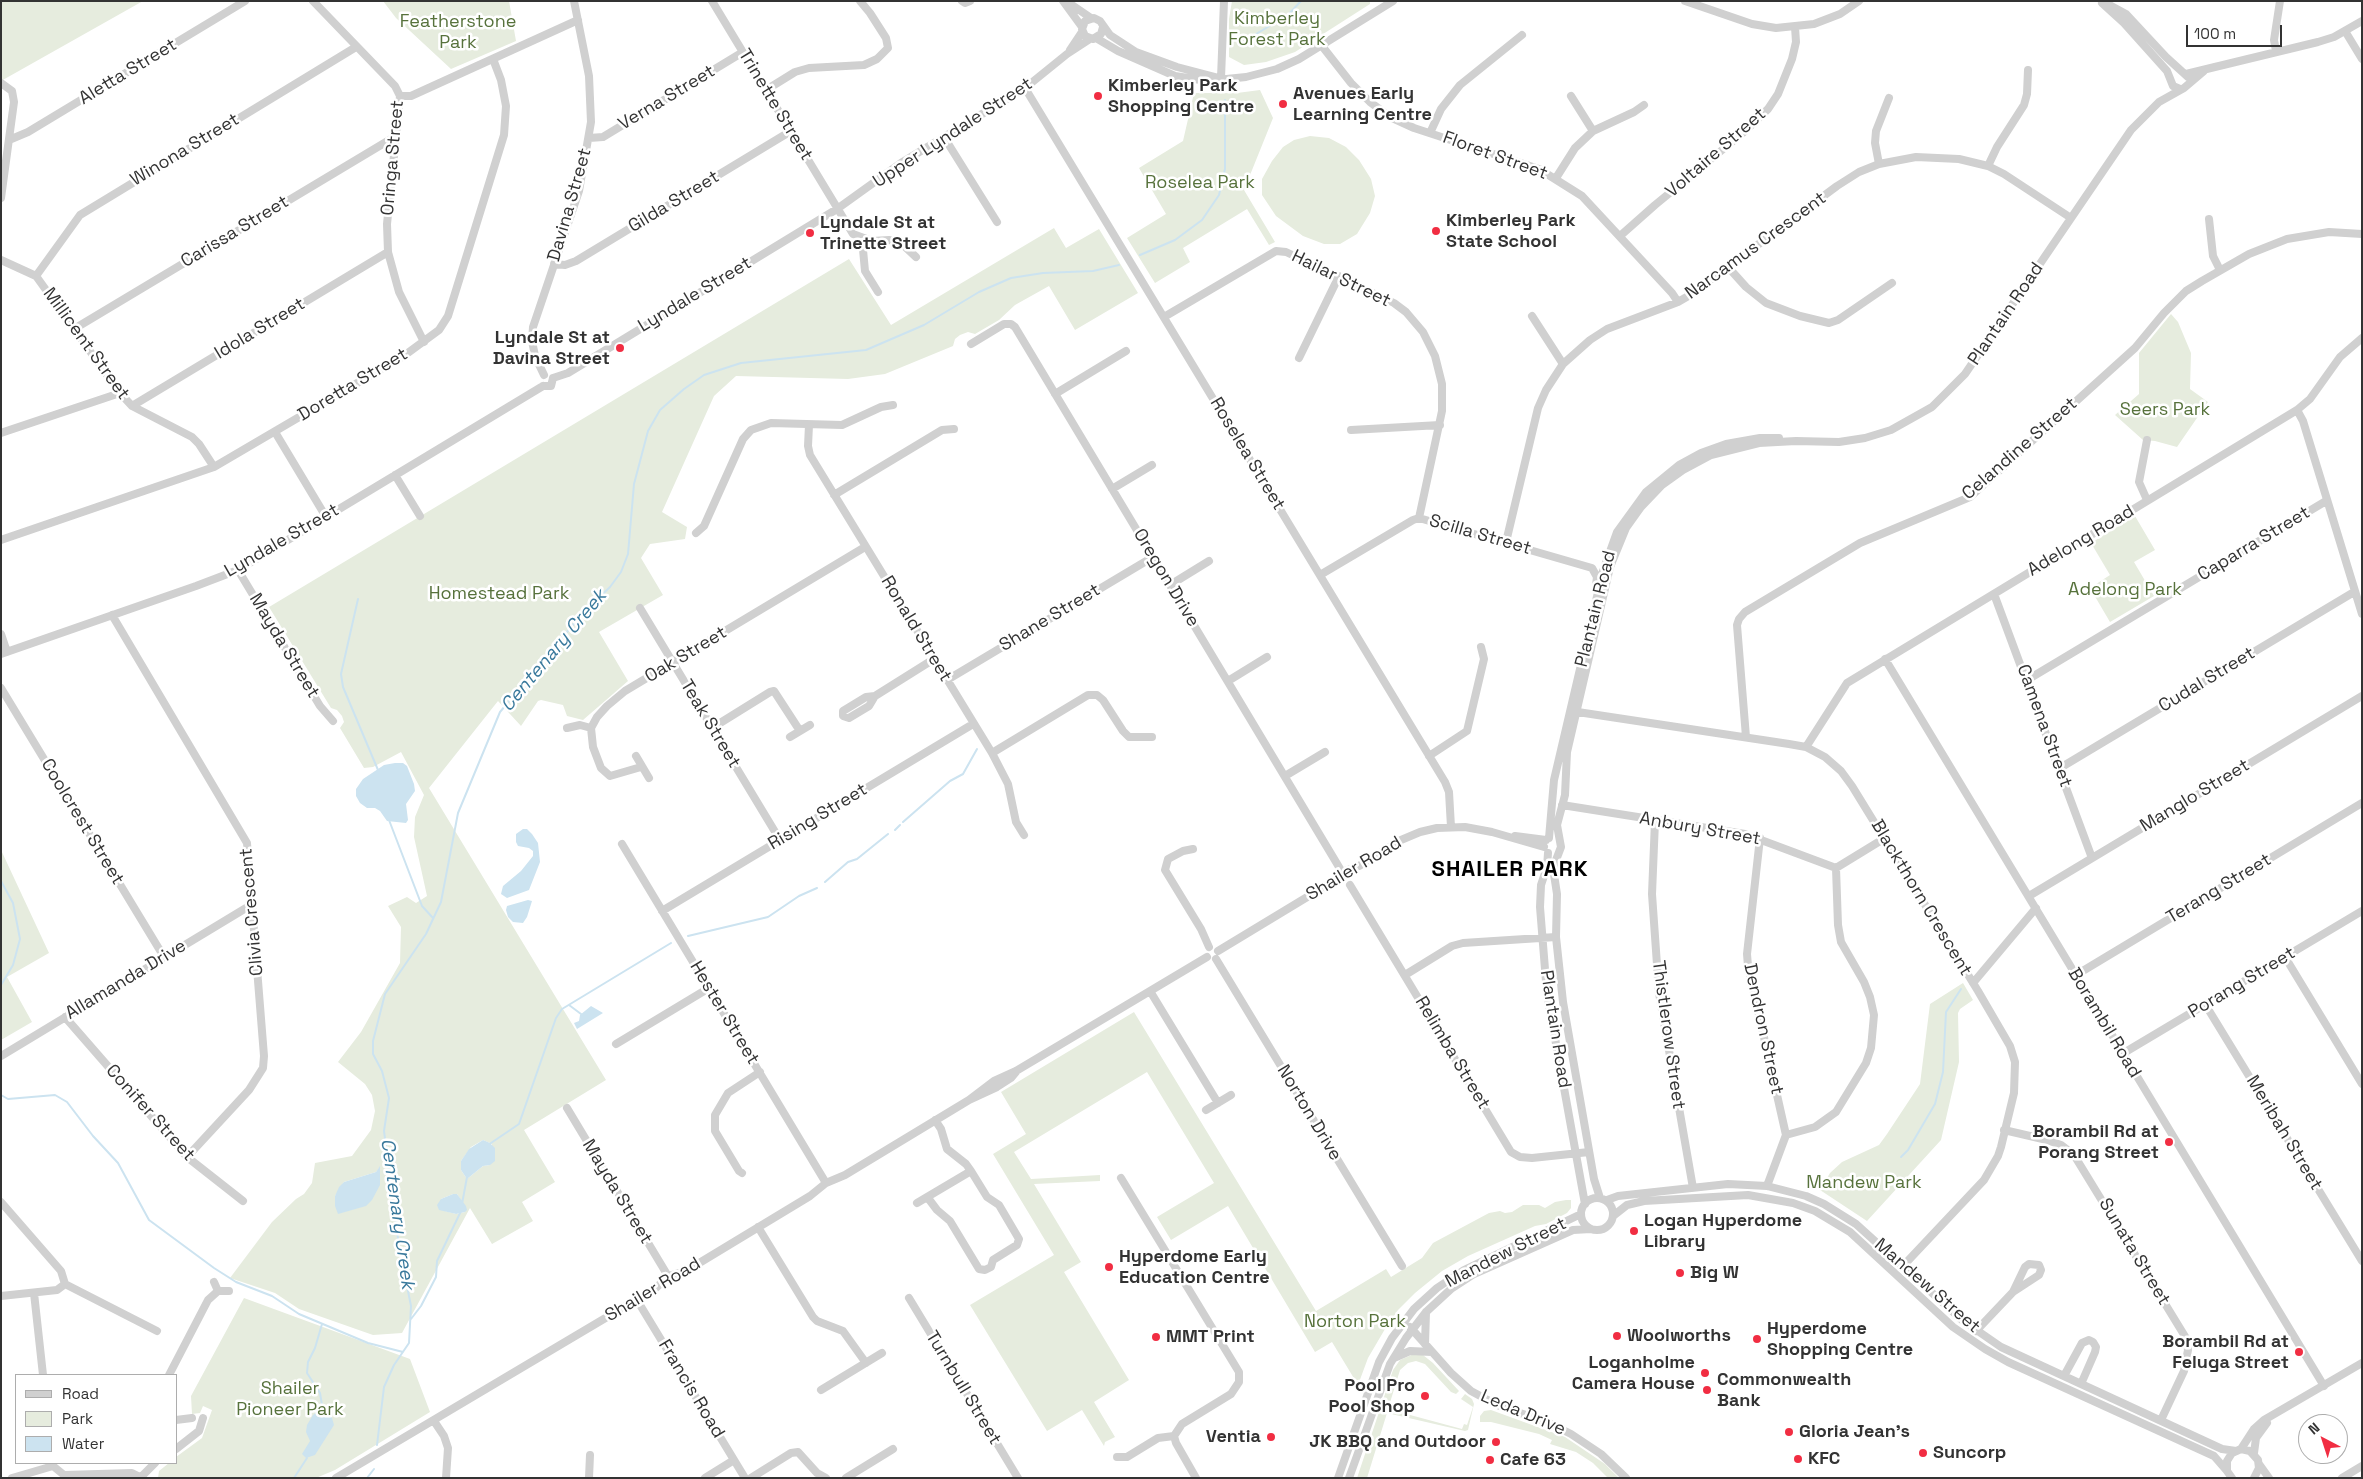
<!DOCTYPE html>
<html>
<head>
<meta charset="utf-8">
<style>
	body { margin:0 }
	#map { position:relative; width:2363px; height:1479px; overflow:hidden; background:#fff; font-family:"Space Grotesk",sans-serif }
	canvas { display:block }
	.frame { position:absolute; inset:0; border:2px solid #333; pointer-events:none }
	.legend { position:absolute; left:15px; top:1374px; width:162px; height:90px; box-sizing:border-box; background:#fff; border:1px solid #adadad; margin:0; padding:6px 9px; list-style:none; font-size:15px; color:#333 }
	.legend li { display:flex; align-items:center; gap:10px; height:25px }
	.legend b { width:25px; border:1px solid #adadad }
	.north { position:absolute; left:2298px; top:1414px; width:50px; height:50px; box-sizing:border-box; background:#fff; border:1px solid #adadad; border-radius:50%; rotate:320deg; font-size:14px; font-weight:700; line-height:20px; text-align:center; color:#333 }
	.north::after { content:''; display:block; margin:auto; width:18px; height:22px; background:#f12d42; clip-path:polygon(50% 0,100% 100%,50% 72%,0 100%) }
	.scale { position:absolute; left:2186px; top:25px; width:96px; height:22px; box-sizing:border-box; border:2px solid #333; border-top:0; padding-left:6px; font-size:15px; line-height:18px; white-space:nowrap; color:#333; -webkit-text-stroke:4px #fff; paint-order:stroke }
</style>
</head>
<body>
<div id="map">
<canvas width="2363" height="1479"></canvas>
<div class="frame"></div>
<ul class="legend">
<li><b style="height:6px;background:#d0d0d0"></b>Road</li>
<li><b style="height:14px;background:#e6ecde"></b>Park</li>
<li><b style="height:14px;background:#cce3f0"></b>Water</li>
</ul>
<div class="north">N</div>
<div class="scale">100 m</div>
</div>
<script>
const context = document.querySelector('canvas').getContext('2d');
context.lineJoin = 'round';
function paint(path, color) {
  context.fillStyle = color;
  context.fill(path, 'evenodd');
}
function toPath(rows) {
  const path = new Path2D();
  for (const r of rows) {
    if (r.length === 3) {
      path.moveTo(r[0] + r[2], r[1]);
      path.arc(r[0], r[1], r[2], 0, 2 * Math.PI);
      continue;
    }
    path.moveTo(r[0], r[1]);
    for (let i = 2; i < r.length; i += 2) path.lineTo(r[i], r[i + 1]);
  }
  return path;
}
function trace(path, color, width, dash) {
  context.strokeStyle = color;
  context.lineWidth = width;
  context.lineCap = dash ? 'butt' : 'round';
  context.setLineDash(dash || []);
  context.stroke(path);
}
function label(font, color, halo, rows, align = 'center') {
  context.font = font + ' "Space Grotesk",sans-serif';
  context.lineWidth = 5;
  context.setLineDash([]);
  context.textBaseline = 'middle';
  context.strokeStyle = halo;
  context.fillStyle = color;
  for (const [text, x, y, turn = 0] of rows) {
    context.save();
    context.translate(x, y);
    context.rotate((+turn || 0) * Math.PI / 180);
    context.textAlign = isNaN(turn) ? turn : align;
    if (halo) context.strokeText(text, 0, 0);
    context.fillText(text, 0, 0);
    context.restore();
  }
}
paint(toPath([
	[1,1,143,1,1,81],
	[383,1,509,1,516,41,451,69,396,18],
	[1232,1,1370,1,1370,4,1295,52,1266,62,1244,65,1229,57,1229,19],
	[1260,90,1273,118,1244,190,1275,242,1269,245,1247,209,1183,248,1190,262,1155,283,1127,238,1166,214,1139,168,1183,141,1194,93,1237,93],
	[1310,136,1329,138,1346,147,1359,160,1371,179,1375,196,1370,213,1357,234,1340,244,1324,244,1303,236,1276,216,1262,195,1262,179,1272,161,1283,147,1294,140],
	[1054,228,1066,248,1099,229,1138,293,1075,330,1049,286,1015,305,999,320,975,334,968,332,960,335,955,339,953,346,885,374,848,379,736,376,714,396,662,512,687,527,685,539,650,544,641,558,663,595,599,632,628,681,583,720,567,716,563,705,541,700,538,701,521,726,498,701,429,788,606,1080,524,1130,555,1182,522,1202,533,1221,492,1244,470,1208,402,1333,373,1335,299,1309,275,1293,230,1278,272,1222,296,1199,304,1194,312,1183,315,1163,352,1156,371,1130,375,1111,372,1095,365,1084,338,1062,361,1032,400,963,401,927,388,906,407,897,416,903,427,896,414,837,415,817,424,795,401,752,373,767,364,768,340,728,344,722,342,716,337,710,331,708,269,607,849,259,891,325],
	[483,1140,492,1144,490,1165,483,1166,467,1179,461,1170,461,1161,471,1147],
	[380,1167,380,1179,335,1206,335,1196,344,1182,376,1172],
	[453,1194,457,1194,461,1200,465,1212,456,1214,445,1211,441,1199],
	[2171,314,2178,322,2191,353,2190,389,2208,402,2177,447,2155,441,2143,440,2115,415,2139,394,2139,353],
	[2135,516,2155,550,2134,562,2154,596,2110,622,2090,588,2110,575,2091,543],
	[1,850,49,953,7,977,32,1022,1,1040],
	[1963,983,1973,1000,1960,1009,1958,1013,1959,1062,1941,1140,1867,1221,1820,1190,1830,1173,1842,1162,1879,1145,1887,1134,1920,1084,1930,1004],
	[1134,1012,1316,1311,1386,1269,1391,1277,1422,1258,1433,1243,1489,1213,1500,1211,1505,1213,1512,1212,1523,1205,1539,1205,1545,1208,1555,1202,1566,1200,1571,1200,1571,1208,1567,1213,1546,1224,1535,1226,1468,1256,1442,1271,1415,1293,1398,1310,1385,1329,1368,1358,1358,1385,1332,1342,1315,1352,1228,1206,1171,1240,1157,1217,1214,1183,1147,1072,1014,1152,1031,1179,1100,1175,1100,1181,1034,1184,1081,1262,1064,1272,1129,1380,1094,1402,1115,1437,1105,1442,1104,1446,1082,1410,1047,1431,970,1305,1054,1255,993,1154,1026,1134,1001,1092],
	[244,1298,410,1359,430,1412,335,1470,316,1478,158,1478,159,1471,169,1463,176,1463,176,1457,202,1438,212,1410,203,1406,200,1413,192,1414,191,1396],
	[1416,1353,1423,1355,1433,1363,1459,1391,1456,1394,1451,1392,1425,1364,1416,1361,1408,1363,1400,1370,1388,1409,1462,1429,1464,1424,1467,1425,1473,1407,1461,1399,1465,1394,1472,1399,1474,1404,1468,1430,1465,1431,1387,1413,1367,1478,1357,1478,1393,1370,1400,1360],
	[1491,1410,1565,1437,1605,1464,1619,1478,1608,1478,1593,1463,1576,1452,1550,1444,1552,1440,1539,1434,1491,1422,1480,1422,1480,1416,1484,1411]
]), '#e6ecde');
paint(toPath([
	[395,763,403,763,407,766,414,784,415,791,406,804,408,820,406,823,387,821,380,811,375,808,367,808,360,803,356,796,356,789,363,779,384,765],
	[523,829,527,829,532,834,538,843,540,862,529,890,507,898,501,894,503,886,521,871,533,856,533,851,529,848,518,846,516,842,516,834],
	[528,900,532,901,527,917,523,923,513,922,508,917,506,910,507,906],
	[591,1006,603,1013,577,1029,574,1023,579,1021,580,1015],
	[483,1140,490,1143,495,1148,495,1161,490,1165,483,1166,467,1179,461,1170,461,1161,469,1149],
	[380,1166,380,1185,372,1200,366,1206,338,1214,335,1206,335,1196,339,1187,344,1182,376,1172],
	[453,1194,457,1194,466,1206,467,1210,465,1212,456,1214,439,1210,437,1205,441,1199],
	[321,1409,330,1411,334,1425,315,1455,306,1458,302,1454,310,1441,306,1432,307,1425,313,1415]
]), '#cce3f0');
trace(toPath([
	[1244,45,1251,37,1288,15,1301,1],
	[1140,255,1175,240,1202,220,1219,195,1225,169,1225,100],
	[358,599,341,674,343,687,378,770],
	[389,820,422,906,433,918],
	[903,822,950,781,963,774,977,749],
	[895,830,900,825],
	[1,881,13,903,20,939,13,965,1,985],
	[825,882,848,862,857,859,888,834],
	[688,936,768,917,799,896,817,888],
	[569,1005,581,1014],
	[1,1095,8,1099,55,1095,67,1102,93,1136,118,1163,149,1220,214,1268,236,1282,272,1296,299,1314,368,1343,403,1352],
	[488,1145,519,1124,556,1018,562,1009,671,943],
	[1901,1157,1908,1150,1935,1104,1943,1072,1946,1012,1961,989],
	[462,1204,467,1177],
	[411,1319,421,1306,436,1277,437,1261,461,1211],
	[322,1324,315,1348,308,1362,307,1373,320,1393,323,1411],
	[377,1445,384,1387,394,1365,409,1343,411,1306,399,1246,384,1131,389,1098,382,1071,373,1054,373,1041,385,994,426,934,441,902,458,813,500,712,582,614,610,587,621,572,628,554,634,484,648,431,660,410,684,389,704,375,741,363,866,350,924,325,979,292,1011,278,1043,273,1093,271,1119,265],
	[294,1478,307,1458],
	[367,1478,374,1469]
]), '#cce3f0', 2);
trace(toPath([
	[313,1,395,86,400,96,387,224,388,252,399,292,424,342],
	[712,1,853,234,872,241,889,240,900,242,916,257],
	[962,1,965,3,970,1],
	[1063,1,1082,27],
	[1066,1,1091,18],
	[1685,1,1752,24,1776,28,1814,24,1840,14,1859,1],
	[2102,1,2126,14,2166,57,2188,77],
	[2102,3,2124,23,2167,71,2173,86,2180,89],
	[1103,27,1101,34,1093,39,1085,36,1082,29,1085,21,1094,18,1100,21,1110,35,1136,52,1177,67,1219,78],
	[2345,31,2362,59],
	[1096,38,1118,51,1175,76,1207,81,1246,77,1277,69,1299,59,1393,1],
	[1322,46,1351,83,1370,102,1390,117,1414,128,1539,169,1582,196,1672,293,1678,302],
	[1070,50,1082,32],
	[2276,51,2274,40,2280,1],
	[2186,74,2318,42,2334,37,2362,21],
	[1221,78,1224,1],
	[1,83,12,91,14,102,1,198],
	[1025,88,1445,782,1449,792,1451,827],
	[766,90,795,72,809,68,864,65,877,59,888,48,886,38,870,13,860,1],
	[400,96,411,96,578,20],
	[1571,96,1593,131],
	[1430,133,1441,109,1460,85,1522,35],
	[944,137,997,222],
	[589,138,603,137,743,52],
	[9,140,28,132,245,1],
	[1879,164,1875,143,1876,131,1889,98],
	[1988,166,1997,147,2024,105,2027,94,2028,70],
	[1556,178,1575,148,1593,131,1634,112,1644,105],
	[2209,219,2213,256,2220,270],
	[1620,236,1655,205,1744,132,1768,109,1778,94,1792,59,1796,42,1795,27],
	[862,239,865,271,878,292],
	[1,260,36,276,120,393,132,406,192,437,199,444,214,467],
	[554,264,565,265,576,261,791,131],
	[1728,267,1746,287,1766,303,1800,316,1829,323,1838,320,1892,283],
	[36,276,80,215,356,47],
	[1532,316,1563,364],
	[1164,317,1276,251,1286,252,1394,303,1406,312,1423,332,1435,356,1442,384,1442,411,1419,518],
	[74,329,396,136],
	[971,344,1004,324,1011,324,1015,327,1342,872],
	[1299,358,1339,276],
	[544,375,535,356,532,341,533,327,579,191,591,122,589,76,574,1],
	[553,378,568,373,837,209,901,163,1025,88,1067,54,1090,39],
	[543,386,551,386,553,378],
	[1055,394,1126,351],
	[132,406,388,252],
	[2297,410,2303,421,2362,614],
	[809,425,808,446,810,455,992,753,1008,784,1016,822,1024,835],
	[1351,430,1440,425],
	[275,432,326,517],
	[1,433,120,393],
	[2147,440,2139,482,2147,500],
	[395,475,420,516],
	[1112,489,1152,465],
	[834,495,942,430,954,429],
	[696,533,704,526,743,439,751,430,771,423,842,425,881,407,893,405],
	[1,540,214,467,405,355,439,330,448,316,504,135,506,106,501,80,493,59],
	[1506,542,1538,408,1546,390,1563,364,1590,340,1607,329,1678,302,1690,295,1837,186,1859,172,1879,164,1916,157,1959,159,1988,166,2004,174,2071,218],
	[238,570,320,706,333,721],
	[1320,575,1413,520,1419,518,1592,568,1597,577,1596,585],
	[1170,585,1209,561],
	[1994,594,2092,858],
	[640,608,780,840],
	[112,615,247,843,264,1056,263,1068,249,1090,187,1157],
	[1,634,7,652],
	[1,654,196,586,238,570,543,386],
	[1885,659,2324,1386],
	[947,680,1153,557],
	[2027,680,2326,501],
	[1228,681,1267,657],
	[1,688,164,957],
	[875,696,869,706,849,718,843,716,843,711,866,697,875,696,934,659],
	[1571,711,1789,744,1806,747,1825,757,1841,771,1852,786,1978,991,2010,1046,2015,1062,2014,1093,2001,1147,1998,1156,1984,1180,1903,1266],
	[567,728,580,725,591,728],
	[712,728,770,692,774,691,800,731],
	[790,737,810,725],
	[1746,737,1737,625,1739,619,1745,612,1860,543,1970,497,2135,348,2164,313,2186,291,2202,281,2249,254,2287,239,2329,232,2362,234],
	[1806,747,1847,683,2297,410,2310,399,2340,357,2362,338],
	[992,753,1088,695,1097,695,1103,700,1123,731,1129,737,1152,737],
	[636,756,649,778],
	[1429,756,1467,731,1484,659,1481,647],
	[641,767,610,776,601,768,593,747,591,728,597,717,607,706,625,691,865,547],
	[2060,768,2354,592],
	[1285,776,1325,752],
	[1562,805,1745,834,1836,868,1885,838],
	[1655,821,1652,894,1659,993,1693,1188],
	[1515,836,1546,840],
	[1549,838,1554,780,1603,571,1617,532,1646,492,1679,465,1701,453,1726,444,1760,438,1779,438],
	[1760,838,1747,954,1748,966,1786,1135,1767,1186],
	[622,844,826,1183],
	[1193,849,1183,851,1168,859,1165,870,1201,929,1209,947],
	[1548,853,1547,867,1541,885,1540,907,1547,994,1585,1204],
	[1350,885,1511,1152,1520,1157,1532,1158,1589,1152],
	[2029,896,2362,696],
	[662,911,973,724],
	[1218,951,1332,882,1342,872,1359,866,1401,840,1420,832,1437,828,1465,827,1492,832,1544,847],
	[2285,957,2362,1084],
	[1216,959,1402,1266],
	[1405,975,1452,946,1463,943,1556,937],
	[2076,975,2362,803],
	[1973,983,2036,908],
	[1150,991,1218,1103],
	[2205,1004,2362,1261],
	[65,1017,187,1157,243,1201],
	[616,1044,709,988],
	[2122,1054,2362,911],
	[1,1056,251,905],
	[971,1099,997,1087,1011,1078,1016,1072],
	[567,1108,668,1276],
	[1206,1110,1231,1095],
	[935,1120,941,1129,947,1149,966,1164,971,1171],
	[2004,1130,2047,1140,2061,1145,2074,1155,2186,1338,2188,1350,2184,1371,2161,1420],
	[1786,1135,1815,1127,1836,1112,1866,1063,1871,1048,1874,1015,1870,997,1864,982,1841,942,1838,925,1836,868],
	[742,1173,739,1171,715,1131,715,1115,728,1093,760,1072],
	[1121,1178,1239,1372,1239,1382,1231,1394,1182,1424,1174,1436,1176,1443,1196,1478],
	[1600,1198,1594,1179,1563,1002,1556,937,1557,894,1553,868,1561,847,1557,825,1565,795,1567,752,1610,567,1626,528,1641,507,1662,485,1683,470,1711,455,1759,443,1796,441,1839,442,1865,438,1891,430,1932,407,1965,374,2131,130,2159,102,2184,88,2204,71],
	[1597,1214,16],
	[1607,1200,1618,1196,1728,1184,1767,1186,1806,1196,1824,1204,1856,1224,1962,1320,2001,1347,2222,1449,2236,1451],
	[1,1202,61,1271,65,1284,157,1331],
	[917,1203,971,1171,987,1197,999,1205,1019,1239,1017,1245,993,1260,991,1267,985,1270,979,1269,950,1221,937,1210,928,1198],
	[1613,1216,1627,1205,1644,1201,1748,1195,1793,1203,1815,1211,1850,1232,1953,1327,1985,1349,2008,1362,2214,1456,2227,1471],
	[758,1227,813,1317,817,1321,843,1331,866,1363],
	[214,1282,218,1291,229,1291],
	[34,1293,43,1375],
	[1,1296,57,1290,65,1284],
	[909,1298,1018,1478],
	[637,1300,745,1478],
	[1410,1327,1451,1373,1471,1391,1497,1405,1549,1423,1571,1434,1601,1454,1626,1478],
	[1976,1331,2013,1292,2039,1275,2041,1270,2039,1265,2029,1264,2025,1267,2013,1292],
	[1425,1344,1426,1312],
	[1394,1358,1410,1351,1432,1352],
	[169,1375,208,1300,218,1291],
	[2064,1376,2082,1343,2089,1340,2093,1342,2096,1347,2095,1352,2081,1384],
	[821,1390,882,1353],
	[176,1420,192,1418],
	[434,1421,444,1436,448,1448,446,1478],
	[176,1449,199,1431,203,1418],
	[2241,1449,2254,1429,2264,1420,2362,1363],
	[2254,1453,2256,1438,2267,1423],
	[1117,1457,1127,1457,1158,1438,1174,1436],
	[2259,1464,2269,1478],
	[53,1466,64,1475,132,1473,142,1478],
	[141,1477,155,1463],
	[12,1478,53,1466],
	[336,1478,656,1288,668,1276,686,1271,810,1196,826,1183,845,1175,969,1100,994,1081,1016,1071,1207,957],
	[589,1478,590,1455],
	[705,1478,734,1460],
	[751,1478,791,1453,798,1452,817,1473,826,1478],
	[846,1478,893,1449],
	[1338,1478,1379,1362,1392,1338,1414,1309,1437,1288,1464,1270,1581,1214],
	[1349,1478,1390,1364,1406,1338,1426,1312,1451,1289,1474,1274,1573,1230,1591,1229],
	[2232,1478,2227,1471,2227,1461,2232,1453,2241,1449,2250,1451,2258,1460,2259,1468,2254,1478],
	[2342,1478,2362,1466]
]), '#d0d0d0', 8);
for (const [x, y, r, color] of [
	[1098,96,5,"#f12d42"],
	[1283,104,5,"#f12d42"],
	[1436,231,5,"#f12d42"],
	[810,233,5,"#f12d42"],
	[620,348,5,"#f12d42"],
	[2169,1142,5,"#f12d42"],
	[1634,1231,5,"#f12d42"],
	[1109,1267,5,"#f12d42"],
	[1680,1273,5,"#f12d42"],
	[1617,1336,5,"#f12d42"],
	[1156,1337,5,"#f12d42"],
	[1757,1339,5,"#f12d42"],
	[2299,1352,5,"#f12d42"],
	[1705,1373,5,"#f12d42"],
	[1707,1390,5,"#f12d42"],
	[1425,1396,5,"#f12d42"],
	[1789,1432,5,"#f12d42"],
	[1271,1437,5,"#f12d42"],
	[1496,1442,5,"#f12d42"],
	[1923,1453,5,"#f12d42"],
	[1798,1459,5,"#f12d42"],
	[1490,1460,5,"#f12d42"]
]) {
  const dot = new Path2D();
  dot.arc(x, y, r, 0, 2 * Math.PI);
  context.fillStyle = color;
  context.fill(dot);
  trace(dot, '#fff', 2);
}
label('18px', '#57723c', '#fff', [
	["Kimberley",1277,19],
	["Forest Park",1277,40],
	["Featherstone",458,22],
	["Park",458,43],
	["Roselea Park",1200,183],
	["Seers Park",2165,410],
	["Adelong Park",2125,590],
	["Homestead Park",499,594],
	["Mandew Park",1864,1183],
	["Norton Park",1355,1322],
	["Shailer",290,1389],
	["Pioneer Park",290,1410]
]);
label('18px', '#333', '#fff', [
	["Aletta Street",128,72,-31],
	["Verna Street",667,98,-31],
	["Trinette Street",775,105,59],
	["Upper Lyndale Street",953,133,-33],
	["Winona Street",185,150,-31],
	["Voltaire Street",1716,153,-41],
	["Floret Street",1495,156,20],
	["Oringa Street",393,158,-85],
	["Gilda Street",674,202,-31],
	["Davina Street",570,205,-74],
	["Carissa Street",235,232,-31],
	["Narcamus Crescent",1756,246,-36],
	["Hailar Street",1341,279,26],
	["Lyndale Street",695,295,-31],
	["Plantain Road",2006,314,-56],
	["Idola Street",260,329,-31],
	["Millicent Street",86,344,54],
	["Doretta Street",353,385,-31],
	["Celandine Street",2020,449,-41],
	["Roselea Street",1247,454,59],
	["Scilla Street",1480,535,16],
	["Lyndale Street",282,541,-30],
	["Adelong Road",2081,541,-31],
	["Caparra Street",2254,544,-31],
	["Oregon Drive",1166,578,59],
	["Plantain Road",1596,609,-76],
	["Shane Street",1050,618,-31],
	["Ronald Street",916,629,59],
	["Mayda Street",284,646,59],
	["Oak Street",686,655,-31],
	["Cudal Street",2207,680,-31],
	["Teak Street",710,724,59],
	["Camena Street",2044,726,70],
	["Manglo Street",2195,796,-31],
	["Rising Street",818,817,-31],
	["Coolcrest Street",82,822,59],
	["Anbury Street",1700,829,10],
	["Shailer Road",1354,869,-31],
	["Terang Street",2219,889,-31],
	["Blackthorn Crescent",1921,898,59],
	["Clivia Crescent",252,912,-95],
	["Allamanda Drive",126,980,-31],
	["Porang Street",2242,983,-31],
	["Hester Street",724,1013,59],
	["Borambil Road",2104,1023,59],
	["Plantain Road",1555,1029,81],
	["Dendron Street",1763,1029,78],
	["Thistlerow Street",1668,1035,82],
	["Relimba Street",1452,1053,59],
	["Conifer Street",150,1113,48],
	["Norton Drive",1309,1113,59],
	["Meribah Street",2284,1133,59],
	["Mayda Street",617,1192,59],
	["Sunata Street",2134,1252,59],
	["Mandew Street",1506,1253,-27],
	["Mandew Street",1927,1286,41],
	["Shailer Road",653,1290,-31],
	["Turnbull Street",963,1388,59],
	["Francis Road",691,1389,59],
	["Leda Drive",1523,1413,23]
]);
label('bold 18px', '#333', '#fff', [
	["Kimberley Park",1108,86],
	["Shopping Centre",1108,107],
	["Avenues Early",1293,94],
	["Learning Centre",1293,115],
	["Kimberley Park",1446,221],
	["State School",1446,242],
	["Lyndale St at",820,223],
	["Trinette Street",820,244],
	["Lyndale St at",610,338,"right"],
	["Davina Street",610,359,"right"],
	["Borambil Rd at",2159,1132,"right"],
	["Porang Street",2159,1153,"right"],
	["Logan Hyperdome",1644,1221],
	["Library",1644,1242],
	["Hyperdome Early",1119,1257],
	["Education Centre",1119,1278],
	["Big W",1690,1273],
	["Hyperdome",1767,1329],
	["Shopping Centre",1767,1350],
	["Woolworths",1627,1336],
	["MMT Print",1166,1337],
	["Borambil Rd at",2289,1342,"right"],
	["Feluga Street",2289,1363,"right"],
	["Loganholme",1695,1363,"right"],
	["Camera House",1695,1384,"right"],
	["Commonwealth",1717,1380],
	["Bank",1717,1401],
	["Pool Pro",1415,1386,"right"],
	["Pool Shop",1415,1407,"right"],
	["Gloria Jean's",1799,1432],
	["Ventia",1261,1437,"right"],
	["JK BBQ and Outdoor",1486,1442,"right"],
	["Suncorp",1933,1453],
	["KFC",1808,1459],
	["Cafe 63",1500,1460]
], 'left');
label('italic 19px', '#39799c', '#fff', [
	["Centenary Creek",554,651,-50],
	["Centenary Creek",397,1214,82]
]);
context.letterSpacing = '1px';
label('bold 22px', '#000', '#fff', [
	["SHAILER PARK",1510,870]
]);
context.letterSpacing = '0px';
</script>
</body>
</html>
